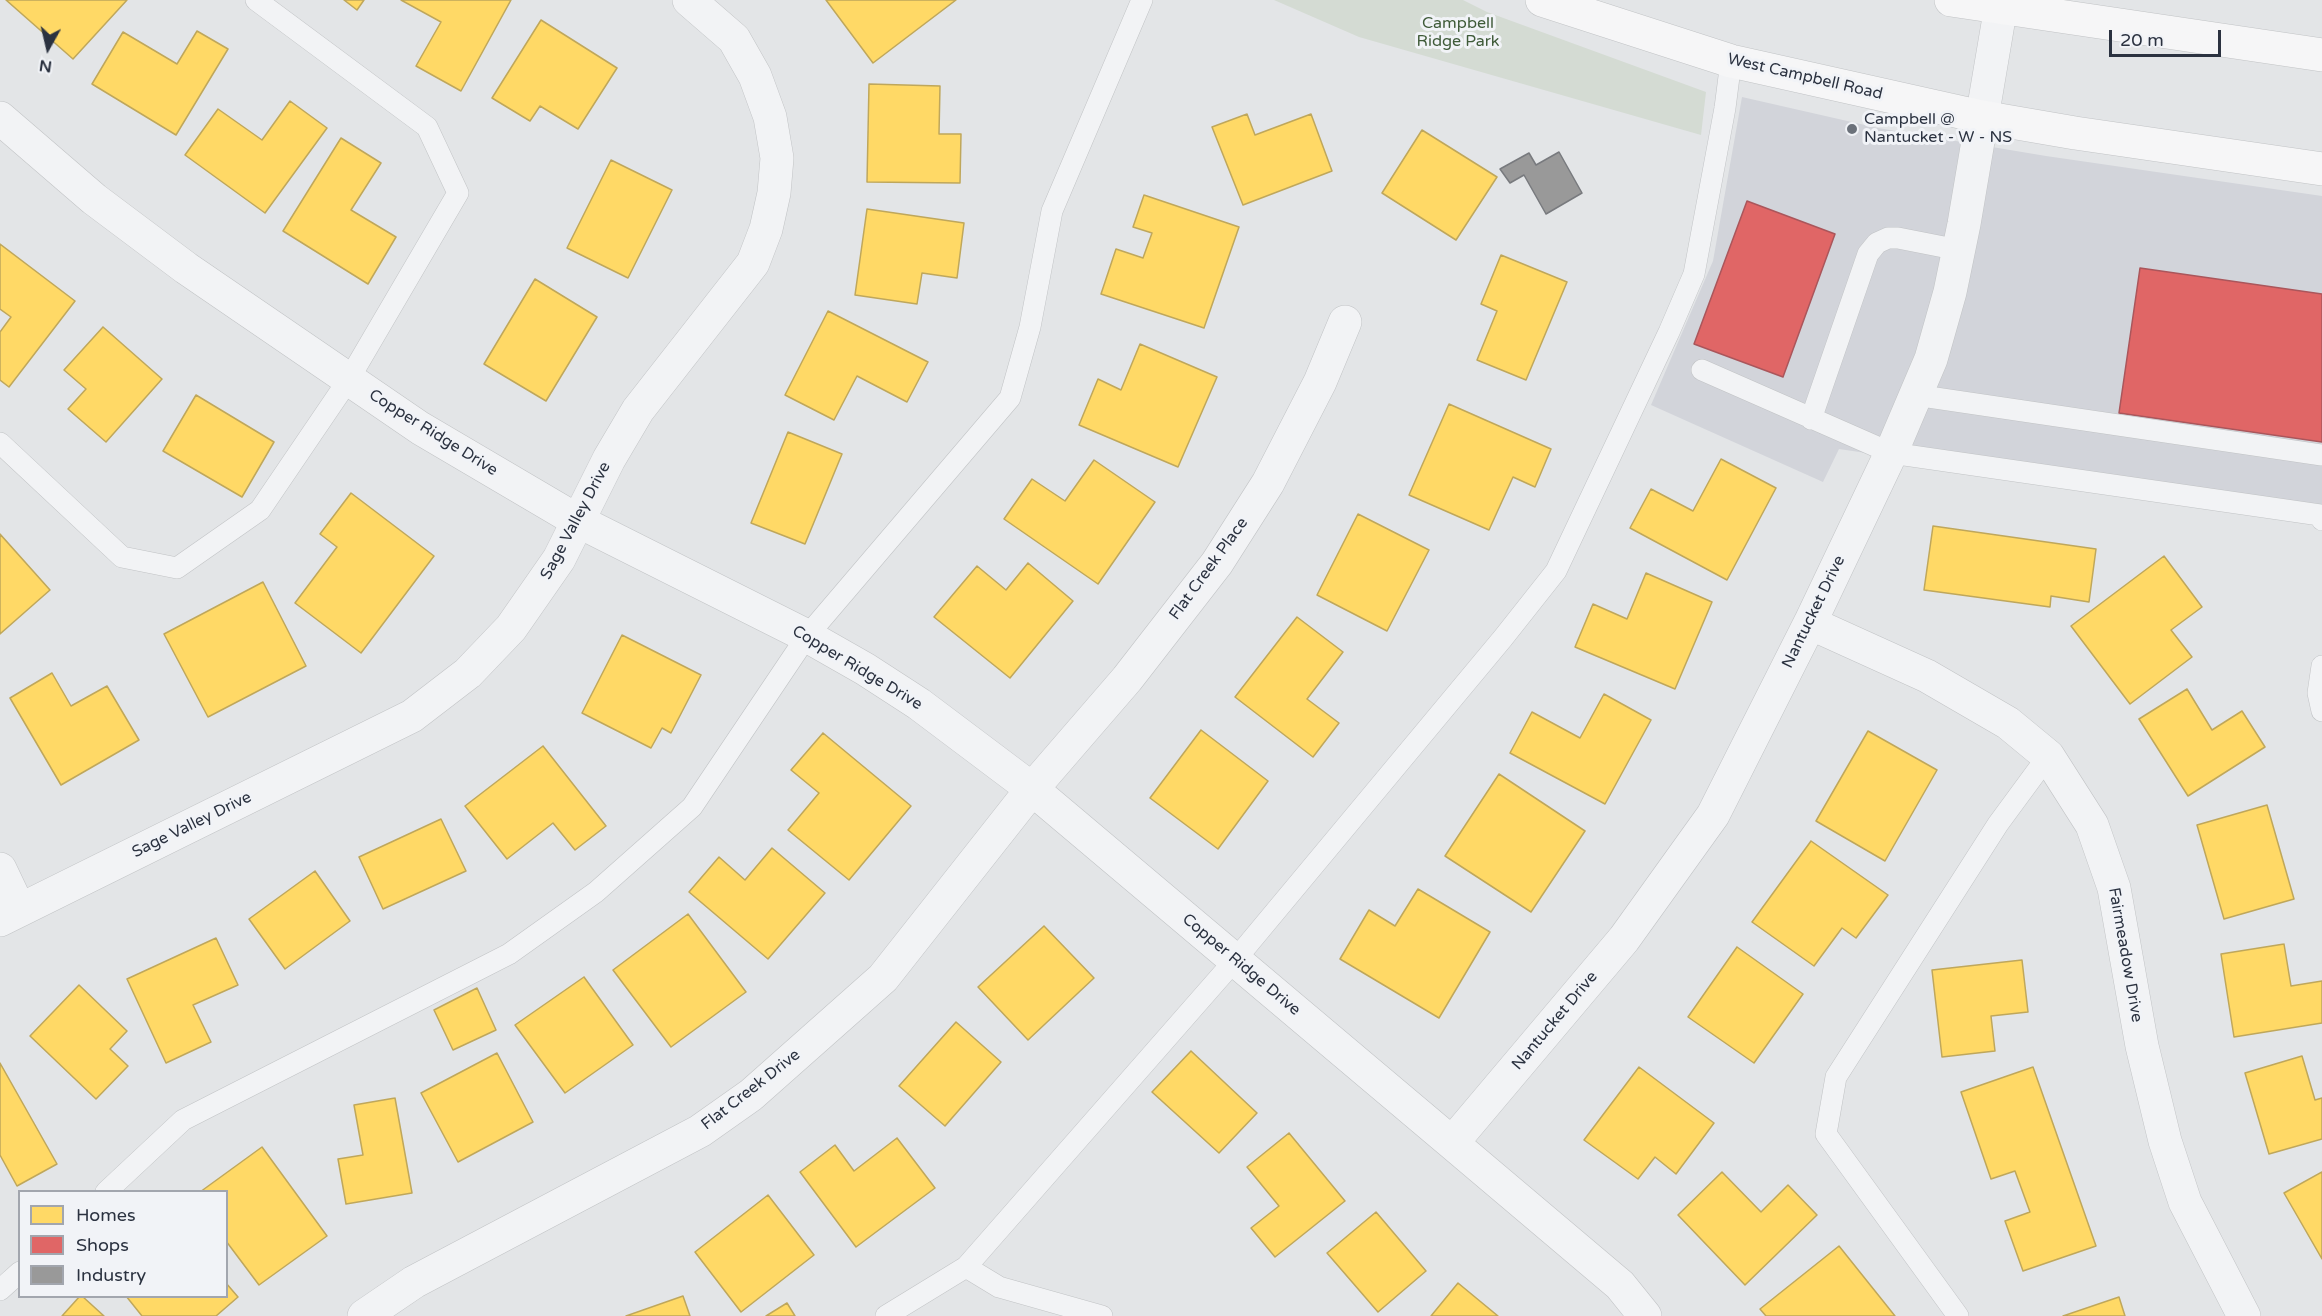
<!DOCTYPE html>
<html>
<head>
<meta charset="utf-8">
<style>
	body { margin:0 }
	#map { position:relative; width:2322px; height:1316px; overflow:hidden; background:#e3e5e7; font-family:"Varela Round",sans-serif }
	canvas { display:block }
	.legend { position:absolute; left:18px; top:1190px; width:210px; height:108px; box-sizing:border-box; background:#f1f3f7; border:2px solid #a2a6ae; margin:0; padding:8px 10px; list-style:none; font-size:18px; color:#2b3240 }
	.legend li { display:flex; align-items:center; gap:12px; height:30px }
	.legend b { width:30px; border:2px solid #a2a6ae }
	.north { position:absolute; left:18px; top:18px; width:60px; height:60px; -webkit-text-stroke:4px #f1f3f7; paint-order:stroke; rotate:188deg; font-size:16px; font-weight:700; line-height:24px; text-align:center; color:#2b3240 }
	.north::after { content:''; display:block; margin:auto; width:21px; height:27px; background:#2b3240; clip-path:polygon(50% 0,100% 100%,50% 72%,0 100%) }
	.scale { position:absolute; left:2109px; top:30px; width:112px; height:27px; box-sizing:border-box; border:3px solid #2b3240; border-top:0; padding-left:8px; font-size:18px; line-height:21px; white-space:nowrap; color:#2b3240; -webkit-text-stroke:4px #f1f3f7; paint-order:stroke }
</style>
</head>
<body>
<div id="map">
<canvas width="2322" height="1316"></canvas>
<ul class="legend">
<li><b style="height:16px;background:#ffd966"></b>Homes</li>
<li><b style="height:16px;background:#e06666"></b>Shops</li>
<li><b style="height:16px;background:#999"></b>Industry</li>
</ul>
<div class="north">N</div>
<div class="scale">20 m</div>
</div>
<script>
const context = document.querySelector('canvas').getContext('2d');
context.lineJoin = 'round';
function paint(path, color) {
  context.fillStyle = color;
  context.fill(path, 'evenodd');
}
function toPath(rows) {
  const path = new Path2D();
  for (const r of rows) {
    path.moveTo(r[0], r[1]);
    for (let i = 2; i < r.length; i += 2) path.lineTo(r[i], r[i + 1]);
  }
  return path;
}
function trace(path, color, width, dash) {
  context.strokeStyle = color;
  context.lineWidth = width;
  context.lineCap = dash ? 'butt' : 'round';
  context.setLineDash(dash || []);
  context.stroke(path);
}
function label(font, color, halo, rows, align = 'center') {
  context.font = font + ' "Varela Round",sans-serif';
  context.lineWidth = 6;
  context.setLineDash([]);
  context.textBaseline = 'middle';
  context.strokeStyle = halo;
  context.fillStyle = color;
  for (const [text, x, y, turn = 0] of rows) {
    context.save();
    context.translate(x, y);
    context.rotate((+turn || 0) * Math.PI / 180);
    context.textAlign = isNaN(turn) ? turn : align;
    if (halo) context.strokeText(text, 0, 0);
    context.fillText(text, 0, 0);
    context.restore();
  }
}
paint(toPath([
	[1742,97,1878,128,2046,156,2322,196,2322,520,1839,449,1823,482,1651,405,1713,261]
]), '#d2d4da');
paint(toPath([
	[1274,0,1463,0,1487,12,1706,92,1701,135,1359,37]
]), '#d4dbd3');
const homes = toPath([
	[6,0,127,0,73,59,6,0],
	[344,0,364,0,357,10,344,0],
	[401,0,511,0,461,91,416,66,441,22,401,0],
	[826,0,956,0,873,63,826,0],
	[541,20,617,68,578,129,540,106,530,121,492,98,541,20],
	[197,31,228,49,176,135,92,84,123,32,177,64,197,31],
	[869,84,940,86,939,134,961,134,960,183,867,182,869,84],
	[290,101,327,128,265,213,185,155,218,109,262,140,290,101],
	[1247,114,1255,135,1311,114,1332,171,1243,205,1212,127,1247,114],
	[1422,130,1497,177,1456,240,1382,193,1422,130],
	[341,138,381,163,351,210,396,237,368,284,283,231,341,138],
	[611,160,672,190,628,278,567,248,611,160],
	[1144,195,1239,227,1204,328,1101,294,1116,249,1143,258,1152,233,1133,227,1144,195],
	[867,209,964,223,957,278,922,273,917,304,855,295,867,209],
	[0,244,75,301,9,387,0,380,0,332,11,317,0,309,0,244],
	[1501,255,1567,282,1526,380,1477,360,1497,311,1481,304,1501,255],
	[535,279,597,317,546,401,484,364,535,279],
	[828,311,928,362,907,402,857,376,834,420,785,395,828,311],
	[103,327,162,379,106,442,68,409,86,389,64,370,103,327],
	[1140,344,1217,377,1178,467,1079,425,1098,379,1121,390,1140,344],
	[196,395,274,442,242,497,163,451,196,395],
	[1449,404,1551,449,1535,487,1513,477,1489,530,1409,495,1449,404],
	[788,432,842,454,805,544,751,523,788,432],
	[1721,459,1776,488,1727,580,1630,528,1651,489,1693,511,1721,459],
	[1094,460,1155,502,1098,584,1004,519,1032,479,1065,501,1094,460],
	[351,493,434,556,361,653,295,603,337,547,320,534,351,493],
	[1358,514,1429,550,1387,631,1317,595,1358,514],
	[1933,526,2096,549,2089,602,2051,596,2050,607,1924,590,1933,526],
	[0,534,50,590,0,634,0,534],
	[2164,556,2202,607,2171,630,2192,657,2130,704,2071,626,2164,556],
	[1028,563,1073,601,1010,678,934,617,977,566,1006,590,1028,563],
	[1646,573,1712,602,1675,689,1575,647,1593,604,1627,619,1646,573],
	[263,582,306,666,208,717,164,634,263,582],
	[1297,617,1343,652,1307,699,1339,723,1313,757,1235,697,1297,617],
	[622,635,701,675,671,733,662,728,651,748,582,713,622,635],
	[52,673,71,706,107,686,139,740,61,785,10,698,52,673],
	[2187,689,2212,730,2242,711,2265,747,2188,796,2139,719,2187,689],
	[1604,694,1651,720,1605,804,1510,753,1532,712,1580,738,1604,694],
	[1201,730,1268,781,1218,849,1150,798,1201,730],
	[1868,731,1937,770,1885,861,1816,821,1868,731],
	[823,733,911,806,849,880,788,830,819,793,791,770,823,733],
	[543,746,606,826,575,850,553,823,507,859,465,806,543,746],
	[1499,774,1585,831,1531,912,1445,856,1499,774],
	[2267,805,2294,899,2224,919,2197,825,2267,805],
	[441,819,466,871,383,909,359,857,441,819],
	[1811,841,1888,895,1856,938,1842,928,1814,966,1752,922,1811,841],
	[772,848,825,893,768,959,689,892,719,857,745,880,772,848],
	[315,871,350,921,285,969,249,919,315,871],
	[1418,889,1490,932,1439,1018,1340,959,1369,910,1395,926,1418,889],
	[688,914,746,992,671,1047,613,970,688,914],
	[1044,926,1094,978,1028,1040,978,987,1044,926],
	[216,938,238,985,193,1005,211,1042,166,1063,127,979,216,938],
	[2284,944,2291,986,2322,981,2322,1023,2234,1037,2221,954,2284,944],
	[1737,947,1803,994,1754,1063,1688,1017,1737,947],
	[2022,960,2028,1012,1991,1016,1995,1051,1942,1057,1932,970,2022,960],
	[584,977,633,1045,565,1093,515,1025,584,977],
	[79,985,127,1031,110,1049,128,1066,96,1099,30,1036,79,985],
	[477,988,496,1030,453,1050,434,1010,477,988],
	[956,1022,1001,1062,945,1126,899,1086,956,1022],
	[1191,1051,1257,1113,1219,1153,1152,1092,1191,1051],
	[497,1053,533,1122,458,1162,421,1093,497,1053],
	[2302,1056,2315,1100,2322,1098,2322,1139,2269,1154,2245,1073,2302,1056],
	[0,1063,57,1164,17,1186,0,1155,0,1063],
	[1639,1067,1714,1123,1676,1174,1655,1157,1638,1179,1584,1140,1639,1067],
	[2033,1067,2096,1246,2023,1271,2005,1221,2030,1212,2015,1171,1991,1179,1961,1092,2033,1067],
	[395,1098,412,1193,346,1204,338,1159,363,1155,354,1105,395,1098],
	[1289,1133,1345,1201,1275,1257,1251,1228,1279,1206,1247,1167,1289,1133],
	[897,1138,935,1188,856,1247,800,1172,835,1145,854,1171,897,1138],
	[262,1147,327,1236,259,1285,226,1241,226,1192,200,1192,262,1147],
	[1722,1172,1761,1212,1788,1185,1817,1215,1745,1285,1678,1215,1722,1172],
	[2322,1172,2322,1259,2284,1193,2322,1172],
	[768,1195,814,1255,741,1312,695,1252,768,1195],
	[1376,1212,1426,1271,1378,1312,1327,1253,1376,1212],
	[1839,1246,1895,1316,1766,1316,1760,1309,1839,1246],
	[226,1283,238,1297,216,1316,142,1316,126,1296,226,1296,226,1283],
	[1458,1283,1498,1316,1431,1316,1458,1283],
	[80,1296,82,1296,104,1316,62,1316,80,1296],
	[683,1296,690,1316,626,1316,683,1296],
	[2119,1297,2125,1316,2063,1316,2119,1297],
	[787,1303,795,1316,766,1316,787,1303]
]);
paint(homes, '#ffd966');
trace(homes, '#bfa75b', 1.5);
const shops = toPath([
	[1747,201,1835,234,1783,377,1694,344,1747,201],
	[2140,268,2322,294,2322,442,2119,413,2140,268]
]);
paint(shops, '#e06666');
trace(shops, '#aa565b', 1.5);
const industry = toPath([
	[1559,152,1582,193,1546,214,1524,175,1510,183,1500,169,1529,153,1536,165,1559,152]
]);
paint(industry, '#999');
trace(industry, '#787a7e', 1.5);
const lane = toPath([
	[1702,370,1891,453,2320,515,2322,520],
	[1915,395,2322,455],
	[1811,419,1868,254,1877,243,1888,238,1898,238,1959,250],
	[0,443,122,557,177,568,260,510,349,379,458,193,427,127,256,0],
	[2322,666,2318,693,2322,711],
	[106,1192,183,1120,509,954,596,892,692,807,807,636,1010,398,1030,327,1052,211,1142,0],
	[966,1267,999,1287,1102,1316],
	[0,1290,20,1272],
	[886,1316,966,1267,1235,960,1503,638,1556,571,1669,332,1694,274,1725,108,1731,61],
	[1958,1316,1826,1134,1836,1077,1998,824,2048,756]
]);
const street = toPath([
	[0,118,94,199,186,268,420,428,578,521,807,636,865,669,919,704,1032,789,1452,1143,1620,1285,1645,1316],
	[1810,623,1927,676,2008,723,2048,756,2092,825,2114,888,2142,1046,2165,1141,2185,1202,2244,1316],
	[0,869,19,909],
	[0,920,412,716,468,673,511,628,559,559,609,459,638,410,753,263,766,229,774,193,777,158,770,117,755,76,734,39,689,0],
	[1452,1143,1624,939,1713,815,1810,623,1891,453,1931,359,1950,292,1964,224,2002,0],
	[364,1316,414,1282,700,1131,751,1095,883,978,1032,789,1127,679,1217,563,1268,483,1320,382,1345,322]
]);
const secondary = toPath([
	[1542,0,1731,61,1982,117,2075,133,2322,169],
	[1951,0,2322,55]
]);
trace(lane, '#c1c3c5', 22);
trace(street, '#c1c3c5', 34);
trace(secondary, '#c1c3c5', 34);
trace(lane, '#f2f3f5', 21);
trace(street, '#f2f3f5', 33);
trace(secondary, '#f6f6f7', 33);
for (const [x, y, r, color] of [
	[1852,129,6,"#6b717a"]
]) {
  const dot = new Path2D();
  dot.arc(x, y, r, 0, 2 * Math.PI);
  context.fillStyle = color;
  context.fill(dot);
  trace(dot, '#f1f3f7', 2);
}
label('16px', '#3f5b39', '#f1f3f7', [
	["Campbell",1458,24],
	["Ridge Park",1458,42]
]);
label('16px', '#2b3240', '#f1f3f7', [
	["West Campbell Road",1805,77,13],
	["Copper Ridge Drive",433,433,32],
	["Sage Valley Drive",576,521,-62],
	["Flat Creek Place",1209,569,-54],
	["Nantucket Drive",1814,612,-64],
	["Copper Ridge Drive",857,668,31],
	["Sage Valley Drive",192,825,-26],
	["Fairmeadow Drive",2125,955,80],
	["Copper Ridge Drive",1241,965,40],
	["Nantucket Drive",1555,1021,-50],
	["Flat Creek Drive",751,1090,-38]
]);
label('16px', '#2b3240', '#f1f3f7', [
	["Campbell @",1864,120],
	["Nantucket - W - NS",1864,138]
], 'left');
</script>
</body>
</html>
